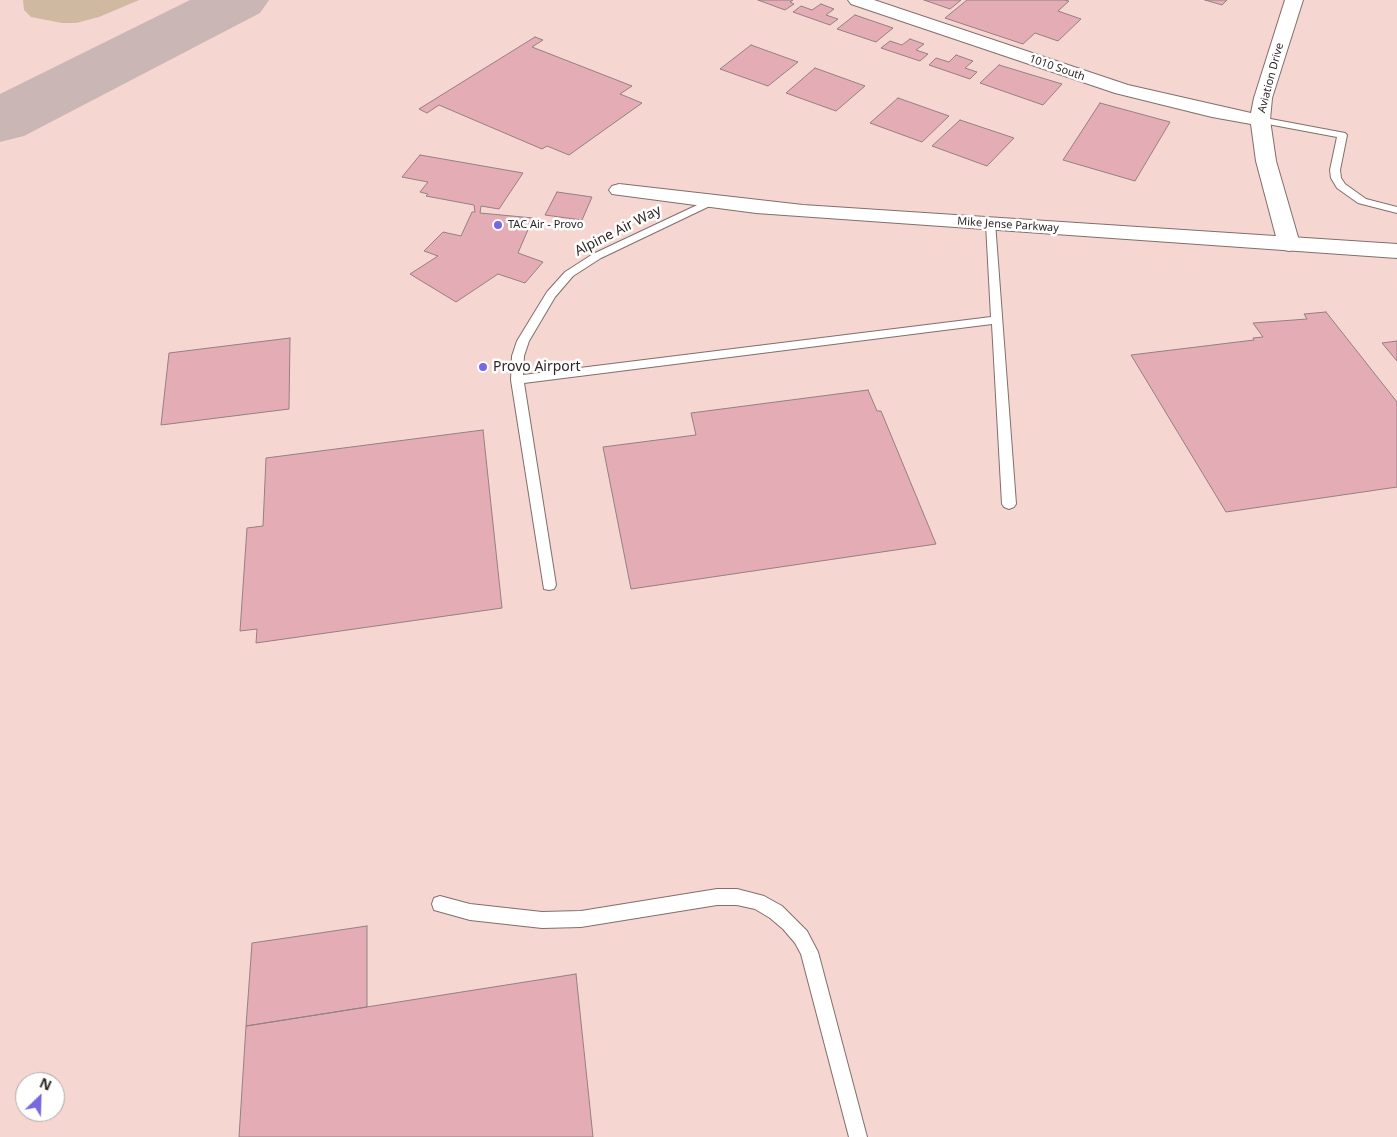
<!DOCTYPE html>
<html>
<head>
<meta charset="utf-8">
<style>
	body { margin:0 }
	#map { position:relative; width:1397px; height:1137px; overflow:hidden; background:#fae3e0; font-family:"Noto Sans",sans-serif }
	canvas { display:block }
	.north { position:absolute; left:15px; top:1072px; width:50px; height:50px; box-sizing:border-box; background:#fff; border:1px solid #aca8a8; border-radius:50%; rotate:24deg; font-size:14px; font-weight:700; line-height:20px; text-align:center; color:#2f2625 }
	.north::after { content:''; display:block; margin:auto; width:18px; height:22px; background:#7668e3; clip-path:polygon(50% 0,100% 100%,50% 72%,0 100%) }
</style>
</head>
<body>
<div id="map">
<canvas width="1397" height="1137"></canvas>
<div class="north">N</div>
</div>
<script>
const context = document.querySelector('canvas').getContext('2d');
context.lineJoin = 'round';
function paint(path, color) {
  context.fillStyle = color;
  context.fill(path, 'evenodd');
}
function toPath(rows) {
  const path = new Path2D();
  for (const r of rows) {
    path.moveTo(r[0], r[1]);
    for (let i = 2; i < r.length; i += 2) path.lineTo(r[i], r[i + 1]);
  }
  return path;
}
function trace(path, color, width, dash) {
  context.strokeStyle = color;
  context.lineWidth = width;
  context.lineCap = dash ? 'butt' : 'round';
  context.setLineDash(dash || []);
  context.stroke(path);
}
function label(font, color, halo, rows, align = 'center') {
  context.font = font + ' "Noto Sans",sans-serif';
  context.lineWidth = 5;
  context.setLineDash([]);
  context.textBaseline = 'middle';
  context.strokeStyle = halo;
  context.fillStyle = color;
  for (const [text, x, y, turn = 0] of rows) {
    context.save();
    context.translate(x, y);
    context.rotate((+turn || 0) * Math.PI / 180);
    context.textAlign = isNaN(turn) ? turn : align;
    if (halo) context.strokeText(text, 0, 0);
    context.fillText(text, 0, 0);
    context.restore();
  }
}
paint(toPath([
	[0,0,1397,0,1397,1137,0,1137],
	[25,1082,55,1082,55,1112,25,1112]
]), '#f6d6d1');
paint(toPath([
	[23,0,139,0,99,17,76,23,62,23,31,17,24,10]
]), '#d0b9a1');
paint(toPath([
	[190,0,269,0,260,13,24,136,0,142,0,94,190,0]
]), '#cab6b4');
const building = toPath([
	[758,0,793,0,790,2,794,4,785,10,758,0],
	[924,0,961,0,950,9,924,0],
	[967,0,1064,0,1069,1,1058,11,1081,19,1058,41,1035,33,1023,44,945,18,967,0],
	[1205,0,1227,0,1222,5,1205,0],
	[821,4,834,9,826,15,838,19,830,25,793,12,801,6,812,10,821,4],
	[855,15,893,28,876,42,837,29,855,15],
	[535,37,543,40,532,47,632,86,620,94,642,103,569,155,547,146,542,149,439,105,427,113,419,109,535,37],
	[910,39,924,44,916,50,928,54,920,61,881,48,890,41,902,45,910,39],
	[751,45,798,62,768,86,720,69,751,45],
	[956,55,973,61,965,68,977,72,970,79,929,65,936,58,949,62,956,55],
	[999,65,1062,84,1043,105,980,83,999,65],
	[815,68,865,86,836,111,786,93,815,68],
	[898,98,949,116,922,142,870,123,898,98],
	[1100,103,1170,122,1135,181,1063,160,1100,103],
	[960,120,1014,138,987,166,932,146,960,120],
	[420,155,523,173,499,209,481,206,480,213,533,218,518,253,543,262,525,283,498,274,456,302,410,274,438,256,424,251,443,232,461,236,472,212,475,212,474,205,426,196,428,194,420,192,428,182,402,177,420,155],
	[557,192,592,197,582,220,545,215,557,192],
	[1326,312,1397,402,1397,487,1226,512,1131,355,1254,340,1253,338,1263,337,1253,323,1307,319,1304,314,1326,312],
	[290,338,289,409,161,425,169,353,290,338],
	[1397,341,1397,361,1382,343,1397,341],
	[868,390,877,411,881,411,936,544,631,589,603,447,696,435,691,413,868,390],
	[483,430,502,608,256,643,257,629,240,631,247,528,263,526,266,458,483,430],
	[367,926,367,1007,246,1026,252,943,367,926],
	[576,974,593,1137,239,1137,246,1026,576,974]
]);
paint(building, '#e4adb6');
trace(building, '#958083', 1);
const lane = toPath([
	[1260,117,1345,133,1347,135,1340,170,1341,178,1345,184,1366,199,1397,207,1397,213,1358,203,1337,188,1331,178,1330,170,1337,137,1257,122,1257,118,1260,117],
	[710,199,714,200,715,202,714,204,601,258,573,276,555,297,529,341,524,356,523,375,991,317,986,224,987,222,995,222,1016,504,1014,507,1009,509,1004,507,1002,504,992,324,524,383,556,585,554,589,549,590,544,589,511,380,512,356,517,341,547,292,565,272,593,254,710,199],
	[717,889,737,889,764,896,782,906,807,931,818,952,867,1137,849,1137,801,954,795,943,783,929,770,918,755,909,737,905,717,905,581,927,542,928,470,920,434,910,432,904,434,898,440,896,470,904,542,912,581,911,717,889]
]);
const street = toPath([
	[848,0,874,0,1128,85,1251,113,1254,98,1285,0,1303,0,1272,98,1270,120,1276,161,1300,244,1297,249,1289,251,1281,249,1278,244,1256,161,1251,124,1212,117,1115,93,851,4,848,0]
]);
const secondary = toPath([
	[619,184,803,205,1397,244,1397,258,756,213,612,194,609,190,612,186,619,184]
]);
trace(lane, '#826e6b', 2);
trace(street, '#826e6b', 2);
trace(secondary, '#826e6b', 2);
paint(lane, '#fff');
paint(street, '#fff');
paint(secondary, '#fff');
for (const [x, y, r, color] of [
	[498,225,5,"#7668e3"],
	[483,367,5,"#7668e3"]
]) {
  const dot = new Path2D();
  dot.arc(x, y, r, 0, 2 * Math.PI);
  context.fillStyle = color;
  context.fill(dot);
  trace(dot, '#fff', 2);
}
label('11px', '#2f2625', '#fff', [
	["1010 South",1057,68,19],
	["Aviation Drive",1271,78,-75],
	["Mike Jense Parkway",1008,225,4]
]);
label('11px', '#2f2625', '#fff', [
	["TAC Air - Provo",508,225]
], 'left');
label('14px', '#2f2625', '#fff', [
	["Alpine Air Way",618,231,-27]
]);
label('14px', '#2f2625', '#fff', [
	["Provo Airport",493,367]
], 'left');
</script>
</body>
</html>
